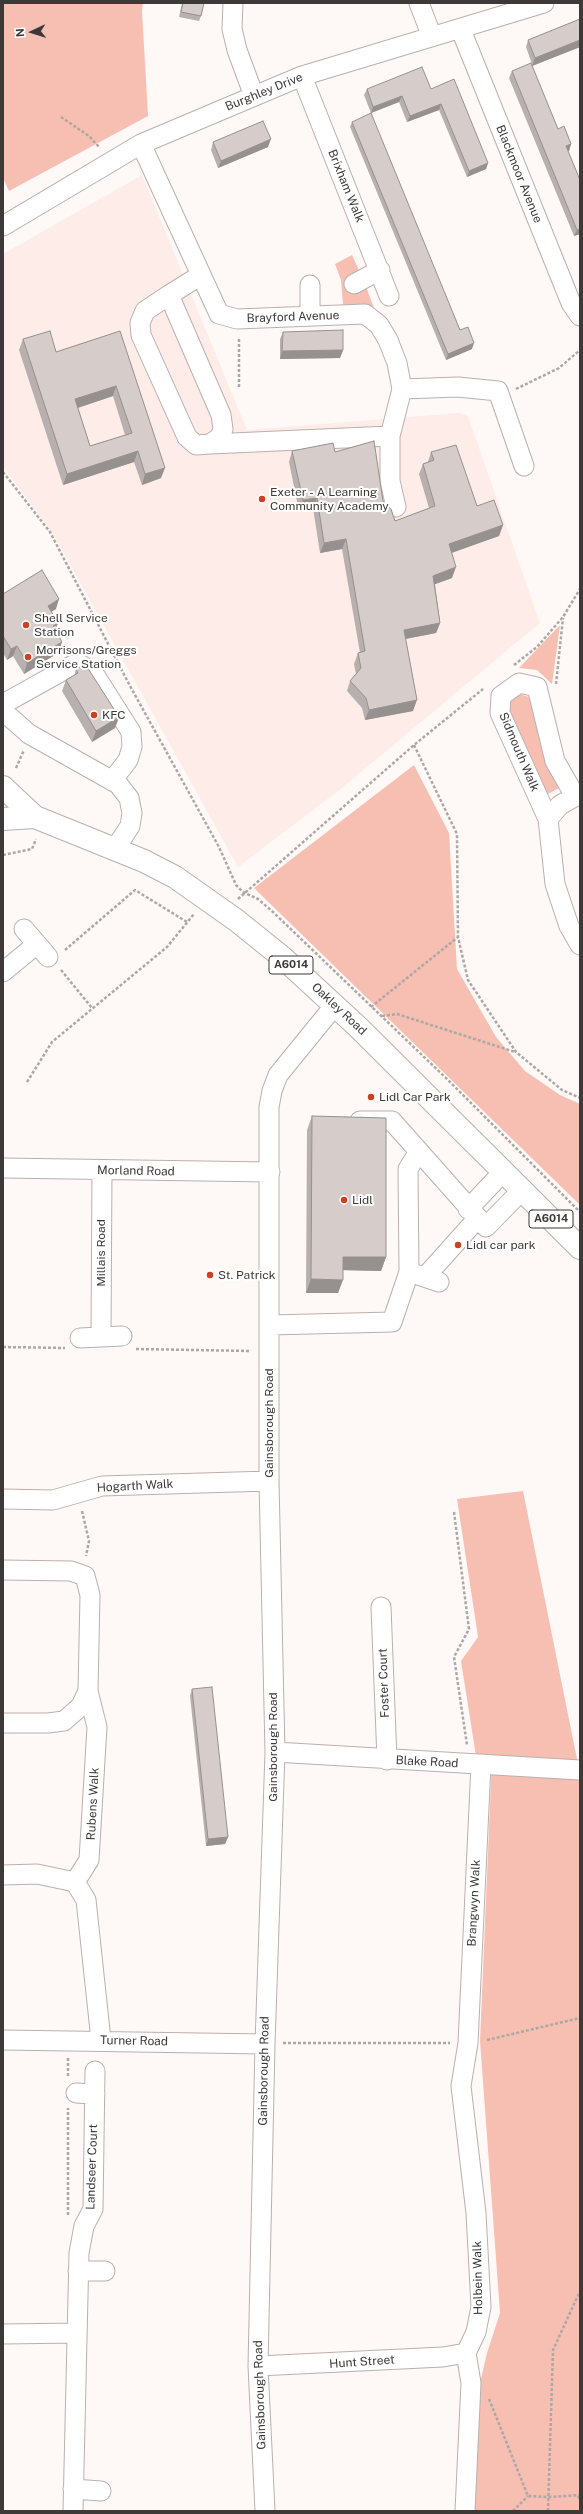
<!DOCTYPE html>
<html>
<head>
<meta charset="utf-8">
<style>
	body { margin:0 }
	#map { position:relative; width:583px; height:2514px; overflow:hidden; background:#fef9f7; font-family:"Public Sans",sans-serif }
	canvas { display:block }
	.frame { position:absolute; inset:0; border:4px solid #3c3938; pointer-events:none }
	.north { position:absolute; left:12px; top:12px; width:40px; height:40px; -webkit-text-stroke:3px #fff; paint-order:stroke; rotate:266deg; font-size:11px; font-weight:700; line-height:16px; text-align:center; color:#3c3938 }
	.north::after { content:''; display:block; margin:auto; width:14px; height:18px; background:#3c3938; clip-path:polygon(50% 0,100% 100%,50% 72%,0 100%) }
</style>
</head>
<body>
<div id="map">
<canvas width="583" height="2514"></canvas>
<div class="frame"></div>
<div class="north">N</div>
</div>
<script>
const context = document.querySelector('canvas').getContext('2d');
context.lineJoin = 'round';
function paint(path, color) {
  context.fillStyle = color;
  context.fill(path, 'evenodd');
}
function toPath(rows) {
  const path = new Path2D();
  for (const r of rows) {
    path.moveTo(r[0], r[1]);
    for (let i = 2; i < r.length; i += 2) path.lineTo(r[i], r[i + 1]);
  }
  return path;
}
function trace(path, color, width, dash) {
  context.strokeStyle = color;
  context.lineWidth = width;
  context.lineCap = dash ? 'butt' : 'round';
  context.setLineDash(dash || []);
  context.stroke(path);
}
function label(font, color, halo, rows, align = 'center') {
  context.font = font + ' "Public Sans",sans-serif';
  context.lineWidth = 4;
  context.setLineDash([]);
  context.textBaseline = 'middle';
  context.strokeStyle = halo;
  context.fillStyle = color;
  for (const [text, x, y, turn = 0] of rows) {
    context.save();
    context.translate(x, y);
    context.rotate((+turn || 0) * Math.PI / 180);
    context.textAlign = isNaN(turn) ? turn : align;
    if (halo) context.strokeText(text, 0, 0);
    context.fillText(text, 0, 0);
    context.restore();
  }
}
paint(toPath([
	[142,175,247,430,459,413,468,416,540,623,342,788,238,867,52,532,3,467,3,254]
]), '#feece8');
paint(toPath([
	[3,3,143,3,142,11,148,116,9,191,3,178],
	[352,255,365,284,374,308,369,305,343,305,341,280,335,264],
	[560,625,552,684,537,670,519,668],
	[516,693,529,697,537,709,561,787,546,795,507,712,509,703],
	[414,765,449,833,457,969,496,1037,525,1071,560,1095,580,1104,580,1205,254,888],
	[523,1491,580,1774,580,2511,473,2511,481,2379,487,2353,500,2313,480,2041,492,1758,476,1756,461,1661,478,1637,457,1499]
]), '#f6bfb2');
const minor = toPath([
	[233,3,232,29,237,50,254,96],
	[419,3,432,37],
	[461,30,571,303,580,316],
	[302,76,389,296],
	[141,144,219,314,237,319,365,314,379,325,388,340,397,363,402,389,458,387,498,391,524,466],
	[3,226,141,144,302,76,544,3],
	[354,284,380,270],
	[169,295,145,311,140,323,141,335,187,437,196,445,210,444,220,437,223,429,221,415,169,295,201,275],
	[310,316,310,285],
	[390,436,390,481,396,507],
	[210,444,390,436,402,389],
	[3,704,73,665,81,665,93,672,131,732,132,747,128,760,112,781],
	[3,711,29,734,118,784,129,798,132,813,130,826,115,849],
	[580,794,560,805,548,819,555,884,569,926,580,945],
	[548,819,500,713,501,696,519,683,537,687,555,761,575,796],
	[24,929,48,957],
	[3,972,37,944],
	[360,1121,392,1121,486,1227,523,1189],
	[3,1168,270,1172],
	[468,1209,504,1171],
	[409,1272,408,1169,418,1153],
	[425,1277,477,1219],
	[270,1325,392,1322,409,1272,439,1282],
	[101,1336,102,1171],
	[80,1338,122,1336],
	[3,1499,53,1500,102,1486,269,1481],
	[3,1570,71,1571,85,1576,90,1595,88,1691,97,1727,89,1860,75,1882,86,1900,101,2040],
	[381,1607,387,1760],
	[3,1723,48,1723,64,1721,81,1706,88,1691],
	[275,1752,580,1770],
	[3,1875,37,1874,75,1882],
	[3,2040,265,2044],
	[76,2093,95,2094],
	[78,2271,105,2271],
	[3,2334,76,2333],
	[258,2366,443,2357,466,2353],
	[73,2489,101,2491],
	[73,2511,79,2253,84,2226,93,2209,95,2071],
	[265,2511,258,2366,265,2044,275,1752,269,1481,269,1107,272,1091,278,1075,335,1005],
	[465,2511,471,2383,466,2353,476,2332,481,2307,476,2213,461,2086,468,2043,481,1764]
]);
const major = toPath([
	[3,787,35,817,144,861,175,877,236,920,282,957,358,1027,580,1248],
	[3,819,35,817]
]);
trace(minor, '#b9b0ae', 21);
trace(major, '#b9b0ae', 24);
trace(toPath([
	[61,117,89,136,100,148],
	[239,387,239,338],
	[516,389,559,368,580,350],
	[3,472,50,532,130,686,219,847,236,885,243,892,258,899,273,912,448,1080,580,1212],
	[514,665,537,647,563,617,580,589],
	[556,684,563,618],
	[414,745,457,834,458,937,468,980,516,1052,562,1090,580,1098],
	[16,768,24,750],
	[3,855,32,849,36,839],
	[238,899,414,745,483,689],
	[65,950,135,890,187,922],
	[61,970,92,1008],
	[371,1007,458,937],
	[382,1016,397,1014,515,1052],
	[27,1082,52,1042,167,947,194,914],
	[3,1347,65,1348],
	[136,1349,251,1351],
	[82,1511,89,1541,86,1556],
	[454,1512,469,1629,454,1657,467,1745],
	[487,2040,580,2018],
	[283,2043,450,2043],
	[68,2058,68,2077],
	[68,2215,68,2108],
	[489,2399,528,2496,549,2497,580,2495],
	[578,2496,580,2500],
	[513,2511,528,2496],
	[548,2511,553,2350,580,2291]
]), '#aca8a6', 2.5, [3, 2]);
trace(minor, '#fff', 19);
trace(major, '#fff', 22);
paint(toPath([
	[182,3,204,3,201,16,199,21,179,17],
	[580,19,580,47,532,66,558,129,571,144,569,151,568,151,580,180,580,234,574,236,509,78,512,71,532,64,526,47,528,40],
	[367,89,431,89,488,163,486,169,467,177,439,110,407,122,399,102,371,113,364,95],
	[352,122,460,330,472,349,446,360,350,127],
	[213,142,268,147,218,168,211,150],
	[120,331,161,478,142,485,134,462,63,485,19,350,23,339,56,352],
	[113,396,125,435,90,446,78,408],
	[283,332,343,350,340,358,280,359,280,339],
	[292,451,335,452,383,501,395,521,429,508,419,474,423,464,428,462,431,452,477,506,503,525,499,536,452,552,452,578,435,584,440,623,436,633,405,639,413,711,365,720,362,708,347,691,350,681,356,674,354,664,358,653,360,653,342,549,320,553,313,508,299,511,289,462],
	[3,594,56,609,51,612,58,623,55,630,62,642,58,653,24,674,13,656,7,660,3,653],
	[76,669,119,717,115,728,92,742,62,691,66,680,74,676],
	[312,1116,386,1257,381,1271,343,1270,338,1293,306,1293,307,1130],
	[192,1689,228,1837,225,1844,206,1846,190,1696]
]), '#b8b0af');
paint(toPath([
	[580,40,580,47,532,66,535,58],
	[402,96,399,102,371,113,373,107],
	[441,104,439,110,407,122,410,116],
	[271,139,268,147,218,168,221,161],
	[571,144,569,151,563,153,566,146],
	[488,163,486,169,467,177,469,171],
	[580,229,580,234,574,236,577,230],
	[474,343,472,349,446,360,448,354],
	[343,350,340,358,280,359,282,351],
	[116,386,113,396,71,410,75,399],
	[138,451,134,462,63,485,67,474],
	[165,468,161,478,142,485,145,474],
	[317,498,313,508,299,511,303,500],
	[503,525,499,536,446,555,449,544],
	[346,539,342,549,320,553,324,543],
	[456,567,452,578,430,586,433,576],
	[59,599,56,609,44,616,48,606],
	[58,623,54,633,53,626],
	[440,623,436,633,400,640,404,630],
	[62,642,58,653,24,674,27,663],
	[17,646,13,656,7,660,11,649],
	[417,700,413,711,365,720,369,710],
	[119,717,115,728,92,742,96,731],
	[343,1257,386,1257,381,1271,338,1270],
	[311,1279,343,1280,338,1293,306,1293],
	[228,1837,225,1844,206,1846,208,1839]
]), '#96908e');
const building = toPath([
	[183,3,204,3,201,16,181,12,183,3],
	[580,19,580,40,535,58,528,40,580,19],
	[531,63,558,129,564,126,571,144,566,146,580,180,580,229,577,230,512,71,531,63],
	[422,67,431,89,454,79,488,163,469,171,441,104,410,116,402,96,373,107,367,89,422,67],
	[371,113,460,330,468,327,474,343,448,354,352,122,371,113],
	[263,121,271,139,221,161,213,142,263,121],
	[343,330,343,350,282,351,283,332,343,330],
	[50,331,56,352,120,331,165,468,145,474,138,451,67,474,23,339,50,331],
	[116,386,132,433,90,446,75,399,116,386],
	[374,441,383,501,391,509,395,521,435,506,423,464,434,460,431,452,456,445,477,506,494,500,503,525,449,544,456,567,433,576,440,623,404,630,417,700,369,710,366,698,350,681,361,668,358,653,365,651,346,539,324,543,317,498,303,500,292,451,333,443,335,452,374,441],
	[42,570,59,599,48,606,58,623,53,626,62,642,27,663,17,646,11,649,3,636,3,594,42,570],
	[82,666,89,670,119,717,96,731,66,680,78,673,76,669,82,666],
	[312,1116,386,1118,386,1257,343,1257,343,1280,311,1279,312,1116],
	[212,1687,228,1837,208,1839,192,1689,212,1687]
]);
paint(building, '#d6cdcb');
trace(building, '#96908e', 1);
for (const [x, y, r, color] of [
	[262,499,4,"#cc4123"],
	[26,625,4,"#cc4123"],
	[28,657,4,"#cc4123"],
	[94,715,4,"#cc4123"],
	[371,1097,4,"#cc4123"],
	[344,1200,4,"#cc4123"],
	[458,1245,4,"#cc4123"],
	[210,1275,4,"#cc4123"]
]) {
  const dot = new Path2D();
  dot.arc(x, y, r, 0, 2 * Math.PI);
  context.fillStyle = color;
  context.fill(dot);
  trace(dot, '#fff', 1.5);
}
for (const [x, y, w] of [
	[291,965,44],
	[551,1219,44]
]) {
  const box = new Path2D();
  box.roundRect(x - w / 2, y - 9, w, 18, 3);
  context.fillStyle = '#fff';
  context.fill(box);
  trace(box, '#3c3938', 1);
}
label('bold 11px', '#3c3938', null, [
	["A6014",291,965],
	["A6014",551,1219]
]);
label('12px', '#3c3938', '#fff', [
	["Burghley Drive",264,92,-22],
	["Blackmoor Avenue",519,174,68],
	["Brixham Walk",346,186,68],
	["Brayford Avenue",293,317,-2],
	["Sidmouth Walk",519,752,67],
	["Oakley Road",339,1009,43],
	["Morland Road",136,1171,1],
	["Millais Road",101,1253,-90],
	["Gainsborough Road",269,1423,-90],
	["Hogarth Walk",135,1486,-3],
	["Foster Court",384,1683,-92],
	["Gainsborough Road",273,1747,-90],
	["Blake Road",427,1762,3],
	["Rubens Walk",93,1804,-87],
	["Brangwyn Walk",474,1903,-87],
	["Turner Road",134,2041,1],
	["Gainsborough Road",264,2071,-89],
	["Landseer Court",92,2167,-88],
	["Holbein Walk",478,2278,-91],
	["Hunt Street",362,2362,-4],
	["Gainsborough Road",260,2395,-92]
]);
label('12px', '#3c3938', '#fff', [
	["Exeter - A Learning",270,492],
	["Community Academy",270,506],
	["Shell Service",34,618],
	["Station",34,632],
	["Morrisons/Greggs",36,650],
	["Service Station",36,664],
	["KFC",102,715],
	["Lidl Car Park",379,1097],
	["Lidl",352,1200],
	["Lidl car park",466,1245],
	["St. Patrick",218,1275]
], 'left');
</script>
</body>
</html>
